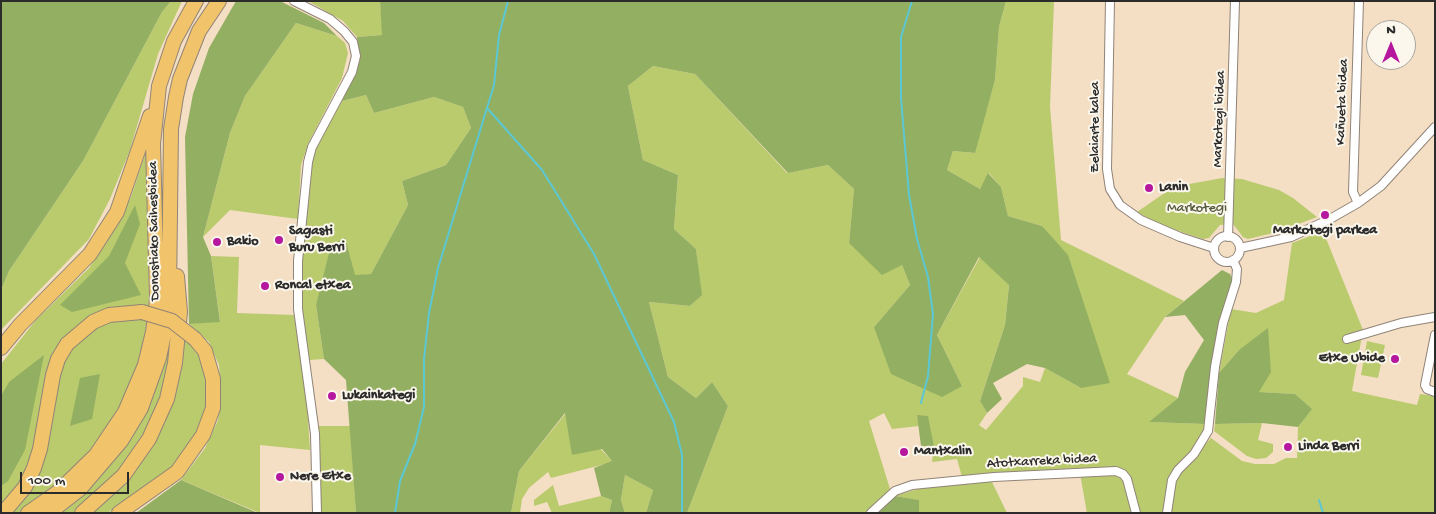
<!DOCTYPE html>
<html>
<head>
<meta charset="utf-8">
<style>
	body { margin:0 }
	#map { position:relative; width:1436px; height:514px; overflow:hidden; background:#f4dec4; font-family:"Gochi Hand",sans-serif }
	canvas { display:block }
	.frame { position:absolute; inset:0; border:2px solid #2b2b2b; pointer-events:none }
	.north { position:absolute; left:1366px; top:20px; width:50px; height:50px; box-sizing:border-box; background:#fbf7ec; border:1px solid #a8a59f; border-radius:50%; rotate:0deg; font-size:14px; font-weight:700; line-height:20px; text-align:center; color:#2b2b2b }
	.north::after { content:''; display:block; margin:auto; width:18px; height:22px; background:#b5179e; clip-path:polygon(50% 0,100% 100%,50% 72%,0 100%) }
	.scale { position:absolute; left:20px; top:472px; width:109px; height:22px; box-sizing:border-box; border:2px solid #2b2b2b; border-top:0; padding-left:6px; font-size:15px; line-height:18px; white-space:nowrap; color:#2b2b2b; -webkit-text-stroke:4px #fbf7ec; paint-order:stroke }
</style>
</head>
<body>
<div id="map">
<canvas width="1436" height="514"></canvas>
<div class="frame"></div>
<div class="north">N</div>
<div class="scale">100 m</div>
</div>
<script>
const context = document.querySelector('canvas').getContext('2d');
context.lineJoin = 'round';
function paint(path, color) {
  context.fillStyle = color;
  context.fill(path, 'evenodd');
}
function toPath(rows) {
  const path = new Path2D();
  for (const r of rows) {
    if (r.length === 3) {
      path.moveTo(r[0] + r[2], r[1]);
      path.arc(r[0], r[1], r[2], 0, 2 * Math.PI);
      continue;
    }
    path.moveTo(r[0], r[1]);
    for (let i = 2; i < r.length; i += 2) path.lineTo(r[i], r[i + 1]);
  }
  return path;
}
function trace(path, color, width, dash) {
  context.strokeStyle = color;
  context.lineWidth = width;
  context.lineCap = dash ? 'butt' : 'round';
  context.setLineDash(dash || []);
  context.stroke(path);
}
function label(font, color, halo, rows, align = 'center') {
  context.font = font + ' "Gochi Hand",sans-serif';
  context.lineWidth = 4;
  context.setLineDash([]);
  context.textBaseline = 'middle';
  context.strokeStyle = halo;
  context.fillStyle = color;
  for (const [text, x, y, turn = 0] of rows) {
    context.save();
    context.translate(x, y);
    context.rotate((+turn || 0) * Math.PI / 180);
    context.textAlign = isNaN(turn) ? turn : align;
    if (halo) context.strokeText(text, 0, 0);
    context.fillText(text, 0, 0);
    context.restore();
  }
}
paint(toPath([
	[171,1,182,1,158,54,130,150,110,199,89,239,1,330,1,290,9,271,83,161,162,12],
	[308,1,380,1,383,35,357,37,343,21],
	[1006,1,1054,1,1050,107,1061,240,1184,301,1165,317,1127,374,1178,398,1150,422,1205,424,1202,438,1169,477,1163,513,1087,513,1079,468,962,477,957,459,932,462,934,447,917,415,919,426,892,429,884,413,869,421,890,489,865,513,687,513,728,406,712,382,696,398,668,377,649,302,690,306,701,295,696,249,674,229,678,175,643,160,628,86,653,66,695,74,787,173,828,165,854,189,849,243,902,265,910,285,874,327,962,386,937,335,980,257,1009,284,1005,325,980,401,987,413,979,425,986,430,1023,386,1023,377,1040,382,1045,368,1081,388,1042,226,1008,216,1001,187,989,173,980,189,947,170,953,151,974,153,995,80,999,27],
	[296,23,337,36,345,43,348,53,342,78,308,144,301,165,298,219,230,210,203,237,230,133,245,96],
	[366,95,374,113,434,97,463,107,471,128,446,165,402,181,408,205,371,274,355,276,316,305,324,359,309,360,299,291,309,167,317,145,342,101],
	[147,149,149,300,145,334,187,340,199,356,207,381,206,404,200,427,170,470,108,513,1,513,1,364,36,320,89,268,112,234,131,197],
	[1222,178,1242,179,1279,190,1293,198,1317,217,1277,232,1248,239,1243,237,1233,224,1220,225,1209,238,1203,239,1163,226,1137,212,1166,192,1184,185],
	[1323,231,1363,330,1352,391,1417,405,1420,394,1435,396,1435,513,1171,513,1175,481,1182,470,1211,438,1242,461,1255,464,1274,464,1286,458,1297,458,1298,427,1311,409,1295,394,1258,392,1239,350,1219,373,1231,309,1256,313,1284,300,1292,243],
	[211,256,239,257,237,313,294,315,307,403,310,450,260,445,260,513,181,480,205,448,218,420,221,391,219,365,209,342,189,324,220,321],
	[1367,341,1385,345,1378,378,1361,375],
	[566,413,613,462,551,478,548,472,529,488,522,499,520,513,511,513,519,471],
	[1262,423,1258,440,1273,444,1273,452,1266,458,1256,459,1247,456,1214,431,1215,424],
	[318,426,350,426,356,513,319,513],
	[625,475,653,490,646,513,625,513,621,500],
	[991,480,1007,513,919,513,918,500,895,496,918,489],
	[553,485,559,506,601,496,612,500,609,513,552,513,547,502,534,506,534,500]
]), '#bacb6e');
paint(toPath([
	[1,1,171,1,162,12,83,161,9,271,1,290],
	[236,1,280,1,324,23,337,36,296,23,245,96,230,133,203,237,211,256,220,322,189,324,185,137,193,94,209,48],
	[380,1,1006,1,999,27,995,80,975,153,953,151,947,170,980,189,988,173,1001,187,1008,216,1042,226,1068,255,1110,383,1081,388,1045,368,1027,364,993,383,1002,399,987,413,980,401,1005,325,1009,285,979,257,937,335,962,386,942,397,891,374,874,327,910,285,902,265,882,275,849,243,854,189,828,165,788,173,695,74,653,66,628,86,643,160,678,175,674,229,696,249,702,295,690,306,649,302,668,377,696,398,712,382,728,406,687,513,646,513,653,490,625,475,621,500,625,513,609,513,612,500,601,496,594,468,612,461,602,449,572,455,565,413,519,471,511,513,356,513,346,380,324,359,316,305,331,245,345,238,355,275,371,274,408,205,402,181,446,165,471,128,463,107,434,97,374,113,366,95,342,101,360,61,357,37,382,35],
	[135,205,140,224,125,263,141,295,72,312,60,305,109,256],
	[1222,270,1230,274,1234,282,1219,328,1209,382,1205,424,1149,422,1178,398,1185,372,1204,340,1185,315,1165,317],
	[1268,328,1271,372,1259,392,1295,394,1312,409,1298,427,1262,423,1215,424,1219,373,1239,350],
	[44,355,25,450,8,481,1,486,1,396,9,382],
	[100,374,92,419,70,426,80,378],
	[917,415,928,416,934,447,921,446],
	[181,480,258,513,136,513],
	[895,496,919,500,919,513,878,513]
]), '#93af61');
trace(toPath([
	[912,1,901,37,901,98,909,195,917,239,928,277,933,314,928,376,921,403],
	[487,108,542,170,594,254,674,422,682,455,682,513],
	[1319,500,1323,513],
	[395,513,400,481,415,444,424,407,424,359,429,313,438,268,494,85,499,35,508,1]
]), '#5cc8d4', 2);
const minor = toPath([
	[294,1,330,19,344,31,353,42,356,56,352,72,312,147,308,162,298,261,298,309,315,434,317,513],
	[1110,1,1107,169,1110,189,1120,205,1141,220,1180,237,1214,248],
	[1358,203,1353,192,1359,1],
	[1227,249,13],
	[1228,237,1235,1],
	[1240,248,1291,237,1330,219,1358,203,1381,186,1435,127],
	[1435,335,1425,385,1427,389,1435,392],
	[1347,339,1401,323,1435,317],
	[871,513,895,491,912,485,994,477,1116,471,1123,474,1127,479,1136,513],
	[1167,513,1172,480,1178,470,1194,454,1208,431,1215,367,1223,323,1236,282,1237,269,1233,260]
]);
const motorway = toPath([
	[1,348,20,325,90,254,117,212,150,116],
	[3,513,25,487,34,468,40,449,53,375,58,359,67,344,93,322,109,315,142,312],
	[28,513,58,492,96,455,125,412,145,365,153,332,157,299,153,144,159,86,174,41,196,1],
	[49,513,80,489,121,441,141,408,159,358,165,329,169,296,171,129,176,97,180,79,199,31,219,1],
	[82,513,123,476,149,439,167,399,175,363,180,312,177,276],
	[119,513,177,472,203,435,213,408,213,379,205,351,195,339]
]);
trace(minor, '#908478', 10);
trace(motorway, '#908478', 16);
trace(minor, '#fff', 8);
trace(motorway, '#f1c36a', 14);
const motorwayBridge = toPath([
	[142,312,172,321,195,339]
]);
trace(motorwayBridge, '#908478', 16, []);
trace(motorwayBridge, '#f1c36a', 14);
for (const [x, y, r, color] of [
	[1149,188,5,"#b5179e"],
	[1325,215,5,"#b5179e"],
	[279,240,5,"#b5179e"],
	[217,242,5,"#b5179e"],
	[265,286,5,"#b5179e"],
	[1395,359,5,"#b5179e"],
	[332,396,5,"#b5179e"],
	[1288,447,5,"#b5179e"],
	[904,452,5,"#b5179e"],
	[280,477,5,"#b5179e"]
]) {
  const dot = new Path2D();
  dot.arc(x, y, r, 0, 2 * Math.PI);
  context.fillStyle = color;
  context.fill(dot);
  trace(dot, '#fbf7ec', 2);
}
label('14px', '#2b2b2b', '#fbf7ec', [
	["Kañueta bidea",1343,102,-88],
	["Markotegi bidea",1220,119,-88],
	["Zelaiarte kalea",1096,127,-90],
	["Donostiako Saihesbidea",155,231,-91],
	["Atotxarreka bidea",1042,462,-3]
]);
label('bold 14px', '#2b2b2b', '#fbf7ec', [
	["Lanin",1159,188],
	["Markotegi parkea",1325,231,"center"],
	["Sagasti",289,232],
	["Buru Berri",289,248],
	["Bakio",227,242],
	["Roncal etxea",275,286],
	["Etxe Ubide",1385,359,"right"],
	["Lukainkategi",342,396],
	["Linda Berri",1298,447],
	["Mantxalin",914,452],
	["Nere Etxe",290,477]
], 'left');
label('14px', '#565b3f', '#fbf7ec', [
	["Markotegi",1197,209]
]);
</script>
</body>
</html>
